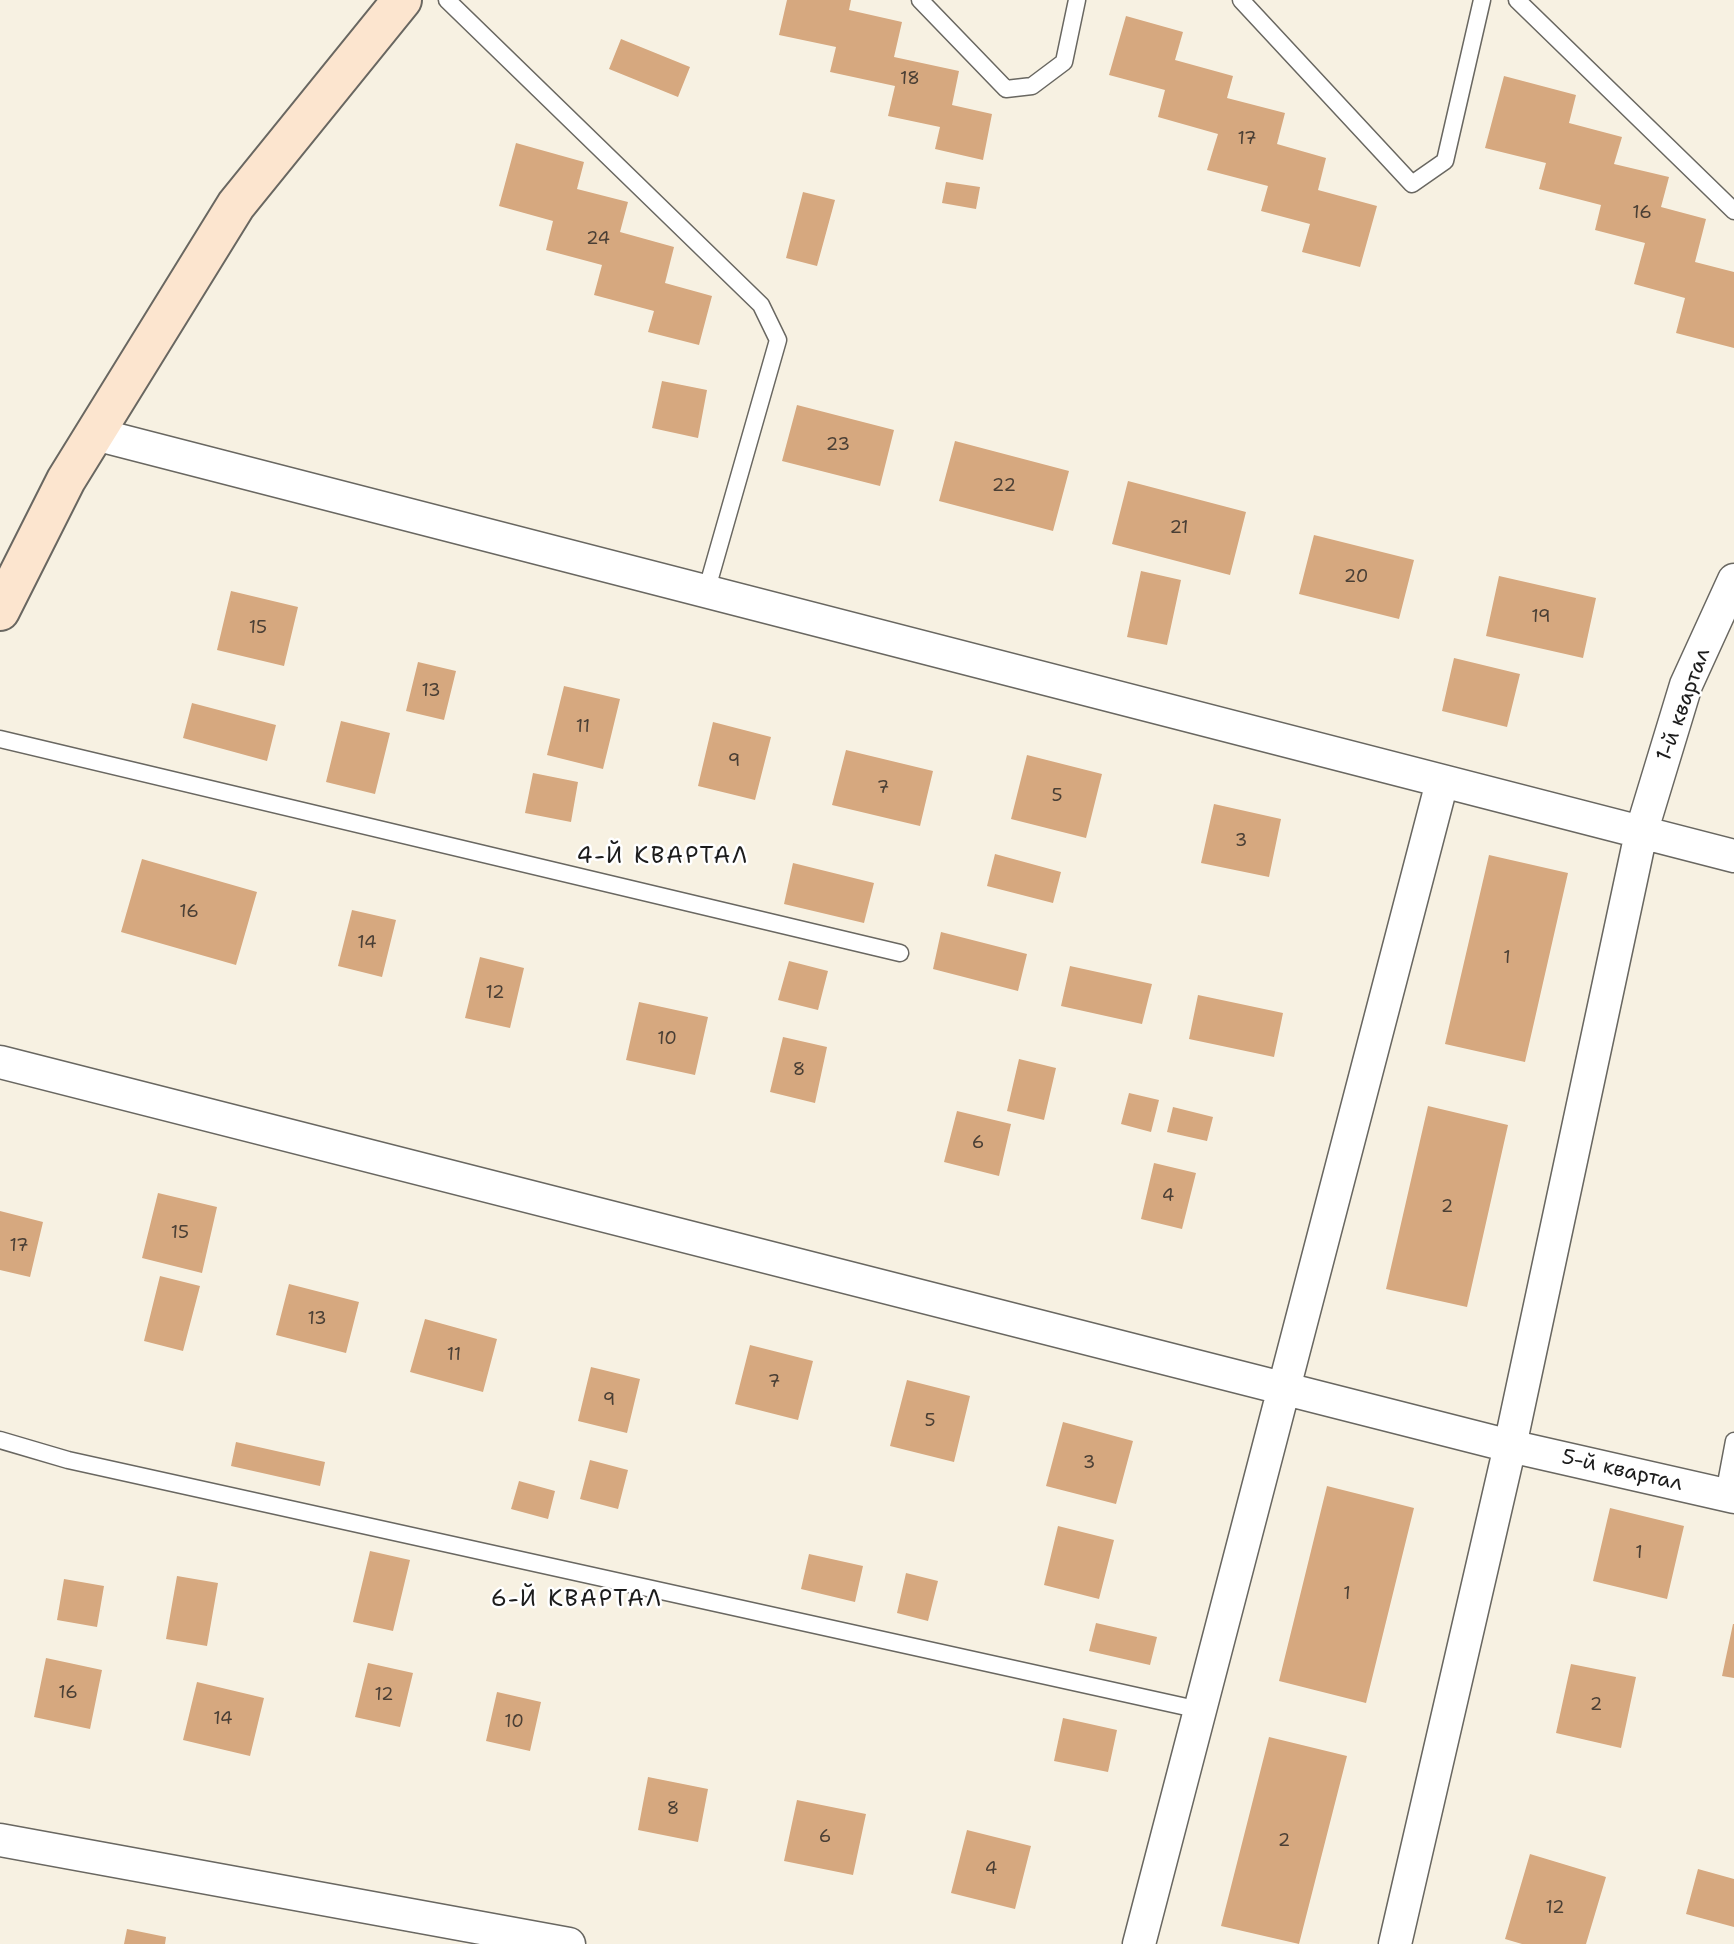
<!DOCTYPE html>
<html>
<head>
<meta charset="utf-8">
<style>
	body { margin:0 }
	canvas { display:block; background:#f7f1e2 }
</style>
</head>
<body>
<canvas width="1734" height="1944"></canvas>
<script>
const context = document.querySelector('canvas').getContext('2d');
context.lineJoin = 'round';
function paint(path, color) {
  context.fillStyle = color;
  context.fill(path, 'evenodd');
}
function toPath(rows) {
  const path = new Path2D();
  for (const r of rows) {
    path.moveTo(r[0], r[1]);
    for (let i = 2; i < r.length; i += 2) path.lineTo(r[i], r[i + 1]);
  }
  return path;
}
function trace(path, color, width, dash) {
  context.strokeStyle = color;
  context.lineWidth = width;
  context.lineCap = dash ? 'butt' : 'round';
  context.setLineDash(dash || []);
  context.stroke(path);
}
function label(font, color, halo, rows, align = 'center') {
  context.font = font + ' "Shantell Sans",sans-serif';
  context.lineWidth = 5;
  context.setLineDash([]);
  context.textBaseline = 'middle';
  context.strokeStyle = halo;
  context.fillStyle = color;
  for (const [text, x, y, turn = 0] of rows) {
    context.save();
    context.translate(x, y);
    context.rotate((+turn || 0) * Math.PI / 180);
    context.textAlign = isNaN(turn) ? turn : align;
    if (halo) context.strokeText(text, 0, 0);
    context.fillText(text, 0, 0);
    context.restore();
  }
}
paint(toPath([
	[787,0,851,0,849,10,902,22,894,57,959,71,952,105,992,114,983,160,935,149,940,127,888,116,895,86,830,72,836,47,779,35],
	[1126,16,1183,32,1175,60,1233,76,1227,98,1285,113,1277,144,1326,158,1318,190,1377,206,1360,267,1302,252,1310,224,1261,211,1268,186,1207,170,1218,134,1158,117,1165,90,1109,75],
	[621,39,690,67,678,97,609,69],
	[1504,76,1576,95,1569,123,1622,137,1614,164,1669,177,1661,207,1706,219,1695,262,1734,272,1734,348,1676,333,1685,298,1634,284,1645,243,1595,230,1601,205,1539,189,1546,163,1485,148],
	[516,143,584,162,577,189,628,202,620,232,674,247,665,283,712,296,699,345,648,332,654,311,594,295,602,265,546,250,553,221,499,206],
	[946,182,980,187,976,209,942,203],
	[803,192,835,200,817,266,786,258],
	[662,381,707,390,698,438,652,428],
	[797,405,894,430,880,486,782,461],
	[955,441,1069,471,1053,531,939,501],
	[1128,481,1246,512,1230,575,1112,544],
	[1314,535,1414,560,1399,619,1299,594],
	[1141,571,1181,580,1167,645,1127,637],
	[1499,576,1596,598,1583,658,1486,636],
	[231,591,298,607,284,666,217,650],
	[1454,658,1520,674,1507,727,1442,711],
	[418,662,456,671,444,720,406,711],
	[564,686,620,699,603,769,547,755],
	[192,703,276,725,267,761,183,738],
	[341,721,390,733,375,794,326,782],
	[713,722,771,737,755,800,698,786],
	[846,750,933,771,920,826,832,805],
	[1027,755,1102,774,1086,838,1011,819],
	[533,773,578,782,571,822,525,813],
	[1214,804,1281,819,1269,877,1201,863],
	[995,854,1061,872,1053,903,987,886],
	[1489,855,1568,873,1525,1062,1445,1044],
	[142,859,257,892,236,965,121,932],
	[793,863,874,883,864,923,784,904],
	[352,910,396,920,382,977,338,966],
	[941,932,1027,954,1018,991,933,969],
	[480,957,524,968,510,1028,465,1018],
	[789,961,828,971,818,1010,778,1000],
	[1070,966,1152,984,1142,1024,1061,1006],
	[1198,995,1283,1013,1274,1057,1189,1039],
	[639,1002,708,1017,695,1075,626,1060],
	[783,1037,827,1047,815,1103,770,1092],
	[1019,1059,1056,1068,1044,1120,1007,1111],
	[1129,1093,1159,1100,1151,1132,1121,1124],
	[1428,1106,1508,1125,1467,1307,1386,1289],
	[1173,1107,1213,1117,1207,1141,1167,1132],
	[957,1111,1011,1124,999,1176,944,1162],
	[1154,1163,1196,1173,1182,1229,1141,1219],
	[158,1193,217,1207,202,1273,142,1258],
	[0,1211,43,1222,30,1277,0,1270],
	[160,1276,200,1286,183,1351,144,1341],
	[289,1284,359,1302,346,1353,276,1335],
	[425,1319,497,1339,483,1392,410,1372],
	[750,1345,813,1361,798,1420,735,1404],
	[591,1367,640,1379,627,1433,578,1421],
	[907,1380,970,1396,954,1462,890,1446],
	[1063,1422,1133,1441,1116,1504,1046,1486],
	[236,1442,325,1462,320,1486,231,1466],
	[590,1460,628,1470,618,1509,580,1499],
	[519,1481,555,1491,548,1519,511,1509],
	[1327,1486,1414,1508,1366,1703,1279,1681],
	[1610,1508,1684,1526,1667,1599,1593,1581],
	[1058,1526,1114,1540,1099,1599,1044,1585],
	[370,1551,410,1560,393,1631,353,1622],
	[809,1554,863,1566,855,1602,801,1589],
	[906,1573,938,1581,928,1621,897,1613],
	[177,1576,218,1583,207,1646,166,1639],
	[64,1579,104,1586,97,1627,57,1620],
	[1096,1623,1157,1637,1150,1665,1089,1651],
	[1733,1624,1734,1624,1734,1678,1722,1676],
	[46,1658,102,1670,90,1729,34,1717],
	[368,1663,413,1673,400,1727,355,1717],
	[1571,1664,1636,1677,1621,1748,1556,1733],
	[197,1682,264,1698,250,1756,183,1740],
	[497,1692,541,1702,530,1751,486,1741],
	[1063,1718,1117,1730,1108,1772,1054,1761],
	[1269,1737,1347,1756,1299,1944,1221,1926],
	[648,1777,708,1789,698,1842,638,1830],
	[797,1800,866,1814,853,1875,784,1861],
	[967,1830,1031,1846,1015,1909,951,1893],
	[1530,1854,1606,1877,1586,1944,1522,1944,1505,1939],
	[1698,1869,1734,1879,1734,1927,1686,1914],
	[127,1929,166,1937,165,1944,124,1944]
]), '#d6a87f');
const lane = toPath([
	[447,0,761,305,778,340,706,592],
	[920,0,1006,89,1032,86,1064,62,1077,0],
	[1241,0,1412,184,1445,161,1482,0],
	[1517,0,1734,211],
	[0,739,900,953],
	[0,1440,68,1460,1200,1710],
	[1724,1494,1734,1441]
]);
const street = toPath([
	[95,434,1734,856],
	[0,1062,1510,1446,1734,1497],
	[0,1840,569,1944],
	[1139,1944,1442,782],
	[1395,1944,1510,1446,1641,833,1686,685,1734,580]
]);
const secondary = toPath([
	[0,611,66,480,236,205,402,0]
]);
trace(lane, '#696761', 19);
trace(street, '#696761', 35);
trace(secondary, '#696761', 42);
trace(lane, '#fff', 16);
trace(street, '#fff', 32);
trace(secondary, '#fce5cf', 38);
label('18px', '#4a3f35', null, [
	["18",910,79],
	["17",1247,139],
	["16",1642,213],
	["24",598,239],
	["23",838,445],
	["22",1004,486],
	["21",1179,528],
	["20",1356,577],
	["19",1541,617],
	["15",258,628],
	["13",431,691],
	["11",583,727],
	["9",734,761],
	["7",883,788],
	["5",1057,796],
	["3",1241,841],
	["16",189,912],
	["14",367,943],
	["1",1507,958],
	["12",495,993],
	["10",667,1039],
	["8",799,1070],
	["6",978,1143],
	["4",1168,1196],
	["2",1447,1207],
	["15",180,1233],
	["17",19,1246],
	["13",317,1319],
	["11",454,1355],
	["7",774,1382],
	["9",609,1400],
	["5",930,1421],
	["3",1089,1463],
	["1",1639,1553],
	["1",1347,1594],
	["16",68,1693],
	["12",384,1695],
	["2",1596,1705],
	["14",223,1719],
	["10",514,1722],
	["8",673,1809],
	["6",825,1837],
	["2",1284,1841],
	["4",991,1869],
	["12",1555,1908]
]);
label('21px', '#1c1c1c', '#fff', [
	["1-й квартал",1684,705,-70],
	["5-й квартал",1622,1471,13]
]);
context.letterSpacing = '2px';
label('23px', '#1c1c1c', '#fff', [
	["4-Й КВАРТАЛ",663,857],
	["6-Й КВАРТАЛ",577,1600]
]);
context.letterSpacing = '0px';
</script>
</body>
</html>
